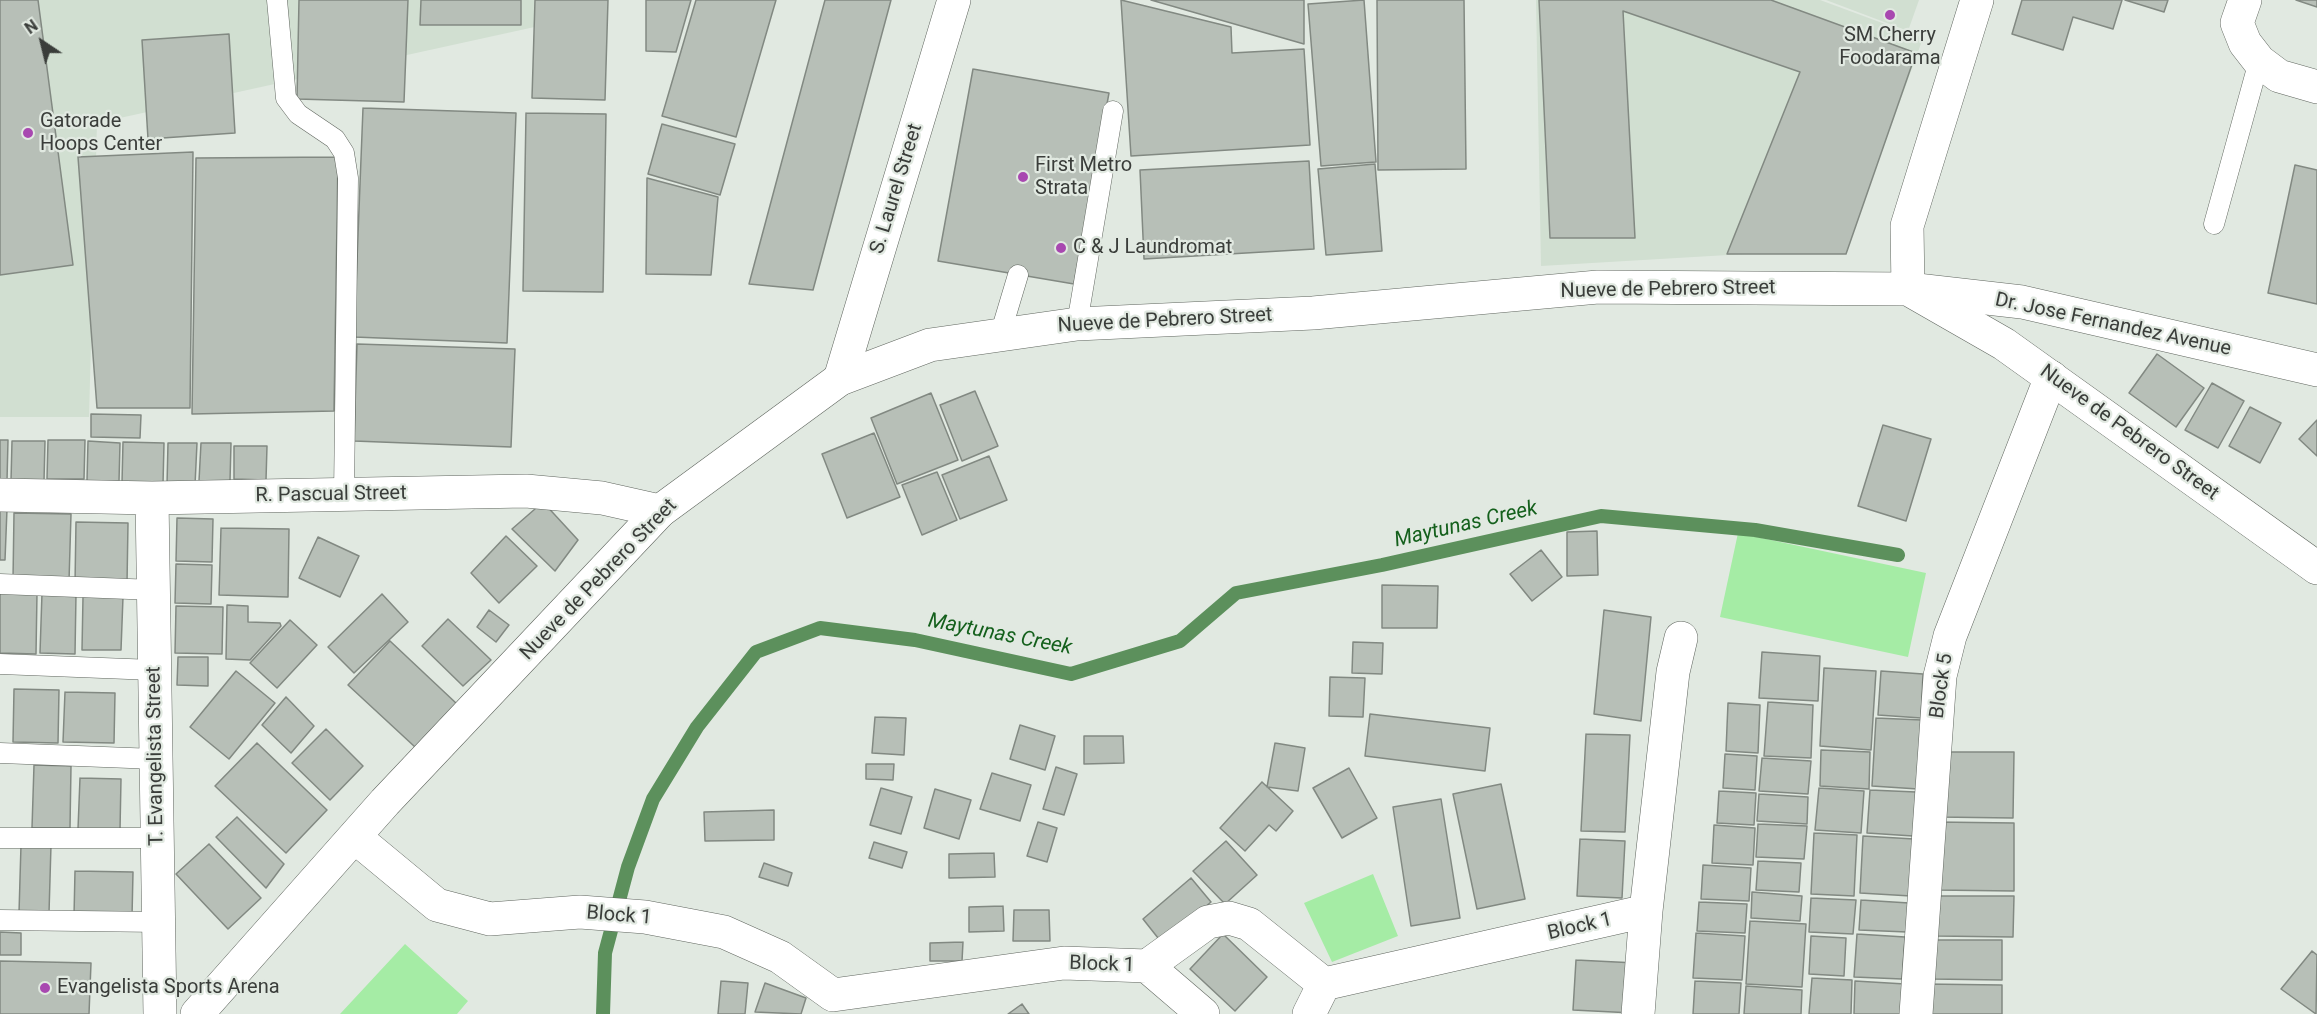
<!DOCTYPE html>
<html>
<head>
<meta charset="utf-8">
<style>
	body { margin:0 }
	#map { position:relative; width:2317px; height:1014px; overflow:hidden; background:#e1e9e1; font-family:Roboto,sans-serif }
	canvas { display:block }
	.north { position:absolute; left:12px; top:12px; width:60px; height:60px; -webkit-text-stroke:4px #e1e9e1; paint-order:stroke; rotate:325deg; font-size:16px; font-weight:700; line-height:24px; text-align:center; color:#3a3d3a }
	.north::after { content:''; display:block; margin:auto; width:21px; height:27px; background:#3a3d3a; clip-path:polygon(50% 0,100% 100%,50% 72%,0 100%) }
</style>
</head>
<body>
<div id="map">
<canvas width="2317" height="1014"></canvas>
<div class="north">N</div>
</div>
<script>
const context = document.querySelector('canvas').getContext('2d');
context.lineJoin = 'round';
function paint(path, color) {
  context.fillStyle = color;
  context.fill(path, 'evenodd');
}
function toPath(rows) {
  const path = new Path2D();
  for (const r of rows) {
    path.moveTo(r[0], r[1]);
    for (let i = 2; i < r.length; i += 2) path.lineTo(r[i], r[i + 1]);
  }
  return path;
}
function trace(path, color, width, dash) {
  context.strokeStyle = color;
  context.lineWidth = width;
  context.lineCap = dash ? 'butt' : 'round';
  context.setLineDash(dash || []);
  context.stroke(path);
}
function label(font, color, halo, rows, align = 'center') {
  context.font = font + ' Roboto,sans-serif';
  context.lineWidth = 4.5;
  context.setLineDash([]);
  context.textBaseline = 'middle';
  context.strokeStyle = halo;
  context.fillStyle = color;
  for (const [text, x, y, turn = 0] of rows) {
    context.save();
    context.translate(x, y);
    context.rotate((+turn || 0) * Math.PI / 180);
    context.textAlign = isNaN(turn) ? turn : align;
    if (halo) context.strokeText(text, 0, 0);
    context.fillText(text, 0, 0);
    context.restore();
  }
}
paint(toPath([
	[0,0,566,0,571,19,97,123,89,417,0,417],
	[1536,0,1820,0,1923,38,1847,248,1541,266],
	[1826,0,1919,0,1908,31]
]), '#d1dfd1');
paint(toPath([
	[1738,533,1926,573,1908,657,1720,617],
	[1373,874,1398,936,1332,962,1304,903],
	[405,944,468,1001,457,1014,340,1014]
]), '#a5eca5');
trace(toPath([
	[603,1014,605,953,628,867,653,799,697,727,756,652,820,628,915,640,1071,674,1180,641,1236,593,1382,565,1601,516,1755,530,1898,555]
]), '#5c905c', 14);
const building = toPath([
	[0,0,38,0,73,265,0,275,0,0],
	[299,0,408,0,404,102,297,99,299,0],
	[421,0,521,0,521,25,420,25,421,0],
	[535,0,608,0,605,100,532,98,535,0],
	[646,0,691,0,676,52,646,51,646,0],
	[696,0,776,0,736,137,662,116,696,0],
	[825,0,891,0,813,290,749,284,825,0],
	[1121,0,1231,27,1232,53,1304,49,1310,145,1131,156,1121,0],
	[1151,0,1304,0,1304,44,1151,0],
	[1364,0,1376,162,1321,166,1308,4,1364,0],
	[1377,0,1464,0,1466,169,1378,170,1377,0],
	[1539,0,1771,0,1916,53,1846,254,1727,254,1800,72,1623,11,1635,238,1550,238,1539,0],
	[2022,0,2122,0,2113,29,2073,17,2063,50,2012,34,2022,0],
	[2125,0,2168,0,2164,12,2125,0],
	[2296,0,2317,0,2317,7,2296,0],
	[229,34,235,133,148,139,142,40,229,34],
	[973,69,1109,93,1074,284,938,261,973,69],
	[363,108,516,113,507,343,354,337,363,108],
	[526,113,606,114,603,292,523,291,526,113],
	[662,124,735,144,720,195,648,174,662,124],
	[193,152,190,408,97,408,78,157,193,152],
	[338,157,334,411,192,414,196,158,338,157],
	[1309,161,1314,249,1144,259,1140,170,1309,161],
	[1375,164,1382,251,1326,255,1318,169,1375,164],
	[2295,165,2317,170,2317,304,2268,293,2295,165],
	[647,178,718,197,711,275,646,274,647,178],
	[357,344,515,349,511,447,354,441,357,344],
	[2157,354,2204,388,2176,427,2129,393,2157,354],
	[2212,383,2244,401,2218,448,2185,430,2212,383],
	[975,391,998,446,962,461,940,405,975,391],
	[931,393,958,460,897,484,871,418,931,393],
	[2250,407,2281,423,2260,463,2229,446,2250,407],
	[91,414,141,415,140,438,91,437,91,414],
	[2317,420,2317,456,2299,439,2317,420],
	[1883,425,1931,439,1906,521,1858,506,1883,425],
	[874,433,900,497,847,518,822,454,874,433],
	[0,440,8,440,7,481,0,481,0,440],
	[48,440,85,440,84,479,47,479,48,440],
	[12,441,45,441,44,481,11,481,12,441],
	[88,441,120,443,119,481,87,481,88,441],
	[123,442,164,443,163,484,122,483,123,442],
	[168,443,197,443,195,485,167,485,168,443],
	[201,443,231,443,230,481,199,481,201,443],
	[234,446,267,446,266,480,234,479,234,446],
	[989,456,1007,500,960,519,942,475,989,456],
	[937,472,957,520,922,535,902,485,937,472],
	[543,502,578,540,555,571,512,529,543,502],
	[0,509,7,509,5,560,0,560,0,509],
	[14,513,71,514,69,581,13,580,14,513],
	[177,518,213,519,212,562,176,561,177,518],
	[76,522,128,523,127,584,75,584,76,522],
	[221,528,289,529,288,597,219,595,221,528],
	[1597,531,1598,575,1567,576,1567,532,1597,531],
	[506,536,537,566,499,603,471,573,506,536],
	[318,537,359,556,340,597,299,578,318,537],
	[1541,550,1562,577,1532,601,1510,574,1541,550],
	[176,564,212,565,211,604,175,603,176,564],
	[1382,585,1438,586,1437,628,1382,628,1382,585],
	[0,592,37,593,36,654,0,653,0,592],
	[42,593,76,594,75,654,40,653,42,593],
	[382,594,408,622,354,673,328,647,382,594],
	[83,597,123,597,121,650,82,650,83,597],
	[227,605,248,606,248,622,280,623,281,626,250,660,226,659,227,605],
	[176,606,223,607,222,654,175,653,176,606],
	[489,610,509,625,496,642,477,627,489,610],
	[1604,610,1651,617,1641,721,1594,714,1604,610],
	[448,619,491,660,463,686,422,646,448,619],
	[290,620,317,645,277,688,250,663,290,620],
	[390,641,457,704,415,747,348,685,390,641],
	[1353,642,1383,643,1382,674,1352,673,1353,642],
	[1762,652,1820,656,1818,701,1759,698,1762,652],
	[178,657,208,657,208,686,177,685,178,657],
	[1824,668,1876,671,1871,750,1820,746,1824,668],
	[236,671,275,703,229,759,190,727,236,671],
	[1881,671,1923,674,1921,718,1878,715,1881,671],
	[1330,677,1365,678,1363,717,1329,716,1330,677],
	[14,689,59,690,58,743,13,742,14,689],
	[65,692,115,693,114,743,63,742,65,692],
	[286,697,314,726,291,753,262,725,286,697],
	[1768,702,1813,705,1811,758,1764,756,1768,702],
	[1728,703,1760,705,1758,753,1726,751,1728,703],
	[1370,714,1490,728,1485,771,1365,756,1370,714],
	[875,717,906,718,904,755,872,753,875,717],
	[1876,718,1922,720,1918,789,1872,786,1876,718],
	[1020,725,1055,736,1045,770,1010,759,1020,725],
	[326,729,363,766,330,800,292,763,326,729],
	[1586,734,1630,735,1625,832,1581,831,1586,734],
	[1084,736,1123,736,1124,763,1084,764,1084,736],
	[257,743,327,810,286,853,215,786,257,743],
	[1275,743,1305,748,1298,791,1267,787,1275,743],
	[1821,750,1870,752,1869,789,1820,786,1821,750],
	[1938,752,2014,752,2013,818,1938,817,1938,752],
	[1725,754,1757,756,1755,790,1723,788,1725,754],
	[1762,758,1811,761,1808,794,1759,791,1762,758],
	[866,764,894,764,893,780,866,779,866,764],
	[34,765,71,766,70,828,32,828,34,765],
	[1056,767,1077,774,1064,815,1043,809,1056,767],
	[1349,768,1377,818,1342,838,1313,788,1349,768],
	[992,773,1031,785,1020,821,980,809,992,773],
	[80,778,121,779,120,830,78,829,80,778],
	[1262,782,1293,811,1276,831,1269,825,1245,851,1220,828,1262,782],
	[1501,784,1525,899,1477,909,1453,794,1501,784],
	[881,788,912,797,901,834,870,825,881,788],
	[1819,788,1864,791,1861,833,1815,830,1819,788],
	[935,789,971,800,959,839,924,828,935,789],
	[1870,790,1916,792,1913,836,1867,833,1870,790],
	[1719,791,1756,793,1754,825,1717,823,1719,791],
	[1759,794,1808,797,1807,824,1757,821,1759,794],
	[1441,799,1460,918,1411,926,1393,807,1441,799],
	[774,810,774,840,705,841,704,812,774,810],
	[237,817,284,864,266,888,216,837,237,817],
	[1038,822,1057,828,1047,862,1027,856,1038,822],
	[1936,822,2014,823,2014,891,1935,890,1936,822],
	[1758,824,1807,826,1804,859,1756,857,1758,824],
	[1714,825,1755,828,1753,865,1712,863,1714,825],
	[1814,833,1857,835,1854,896,1811,894,1814,833],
	[1863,836,1914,839,1911,896,1860,893,1863,836],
	[1580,839,1625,841,1622,898,1577,896,1580,839],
	[1226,841,1257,875,1225,904,1193,871,1226,841],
	[874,842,907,852,902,868,869,858,874,842],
	[209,844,261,898,228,929,176,874,209,844],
	[21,845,51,845,49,913,19,913,21,845],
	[994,853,995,877,949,878,949,854,994,853],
	[1758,861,1801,863,1799,892,1756,890,1758,861],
	[764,863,792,873,788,886,759,877,764,863],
	[1703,865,1751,868,1749,901,1701,899,1703,865],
	[75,871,133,872,132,917,74,916,75,871],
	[1191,878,1211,902,1162,943,1143,919,1191,878],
	[1752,892,1802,896,1800,921,1751,918,1752,892],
	[1937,896,2014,896,2013,937,1937,936,1937,896],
	[1811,898,1856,900,1853,934,1809,932,1811,898],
	[1861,900,1909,903,1907,932,1859,930,1861,900],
	[1699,902,1747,904,1745,933,1697,931,1699,902],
	[1003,906,1004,931,969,932,969,907,1003,906],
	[1014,910,1049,910,1050,941,1013,941,1014,910],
	[1750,921,1806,924,1802,987,1746,984,1750,921],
	[0,932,21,933,21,955,0,955,0,932],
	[1696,933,1745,936,1742,980,1693,978,1696,933],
	[1223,934,1267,977,1235,1011,1190,969,1223,934],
	[1857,934,1905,937,1902,979,1854,977,1857,934],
	[1811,936,1846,938,1844,976,1809,974,1811,936],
	[1932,940,2002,940,2002,980,1932,979,1932,940],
	[963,942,962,961,930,961,930,943,963,942],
	[2312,951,2317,955,2316,1014,2281,989,2312,951],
	[1576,960,1636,963,1633,1013,1573,1010,1576,960],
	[0,961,91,963,89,1014,0,1014,0,961],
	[1812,978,1852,980,1851,1014,1809,1014,1812,978],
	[721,981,748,983,745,1014,718,1014,721,981],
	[1695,981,1741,983,1739,1014,1693,1014,1695,981],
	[1855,981,1905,984,1904,1014,1854,1014,1855,981],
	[765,983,806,998,801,1014,755,1012,765,983],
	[1924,984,2002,985,2002,1014,1924,1014,1924,984],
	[1746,986,1802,990,1801,1014,1744,1014,1746,986],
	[1022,1004,1029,1014,1008,1014,1022,1004]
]);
paint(building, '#b7bfb7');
trace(building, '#828982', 1.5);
const service = toPath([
	[277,0,286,98,298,114,335,139,344,153,348,178,344,494],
	[2214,224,2259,61],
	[1077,324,1113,111],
	[1000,335,1018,275],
	[0,584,155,590],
	[0,664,154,670],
	[0,753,156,759],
	[0,838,157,838],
	[0,920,159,922]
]);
const minor = toPath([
	[2245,0,2237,23,2245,43,2259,61,2279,76,2317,87],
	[1908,289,2022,302,2317,370],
	[0,495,152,498,526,491,602,498,660,511],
	[152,498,160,1014],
	[356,838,437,905,490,919,580,912,645,917,724,932,780,957,833,995,1064,963,1147,966,1208,922,1229,918,1249,924,1324,984,1646,911,1673,672,1681,638],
	[1147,966,1203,1014],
	[1309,1014,1324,984],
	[1638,1014,1646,911],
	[1916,1014,1940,676,1950,636,2051,377]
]);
const tertiary = toPath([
	[1908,289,1907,226,1977,0],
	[840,379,954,0]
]);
const secondary = toPath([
	[197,1014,385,802,660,511,840,379,930,345,1077,324,1313,313,1598,287,1908,289,2004,344,2317,568]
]);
trace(service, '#60665f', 21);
trace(minor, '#60665f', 34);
trace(tertiary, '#60665f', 34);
trace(secondary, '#60665f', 34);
trace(service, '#fff', 20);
trace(minor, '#fff', 33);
trace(tertiary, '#fff', 33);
trace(secondary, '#fff', 33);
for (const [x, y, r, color] of [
	[1890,15,6,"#a848b0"],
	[28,133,6,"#a848b0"],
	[1023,177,6,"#a848b0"],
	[1061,248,6,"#a848b0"],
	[45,988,6,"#a848b0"]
]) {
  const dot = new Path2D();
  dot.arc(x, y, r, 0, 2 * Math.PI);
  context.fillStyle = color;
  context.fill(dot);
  trace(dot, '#e1e9e1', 2);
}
label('20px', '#3a3d3a', '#e1e9e1', [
	["SM Cherry",1890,36,"center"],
	["Foodarama",1890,59,"center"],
	["Gatorade",40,122],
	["Hoops Center",40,145],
	["First Metro",1035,166],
	["Strata",1035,189],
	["C & J Laundromat",1073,248],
	["Evangelista Sports Arena",57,988]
], 'left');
label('20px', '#3a3d3a', '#e1e9e1', [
	["S. Laurel Street",897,189,-73],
	["Nueve de Pebrero Street",1668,290,-1],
	["Nueve de Pebrero Street",1165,321,-3],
	["Dr. Jose Fernandez Avenue",2113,325,12],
	["Nueve de Pebrero Street",2129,433,36],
	["R. Pascual Street",331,495,-1],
	["Nueve de Pebrero Street",599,580,-46],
	["Block 5",1942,686,-82],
	["T. Evangelista Street",156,756,-91],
	["Block 1",619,916,5],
	["Block 1",1580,927,-13],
	["Block 1",1102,965,2]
]);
label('italic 21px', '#14601c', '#e1e9e1', [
	["Maytunas Creek",1466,525,-13],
	["Maytunas Creek",1000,635,11]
]);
</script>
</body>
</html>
